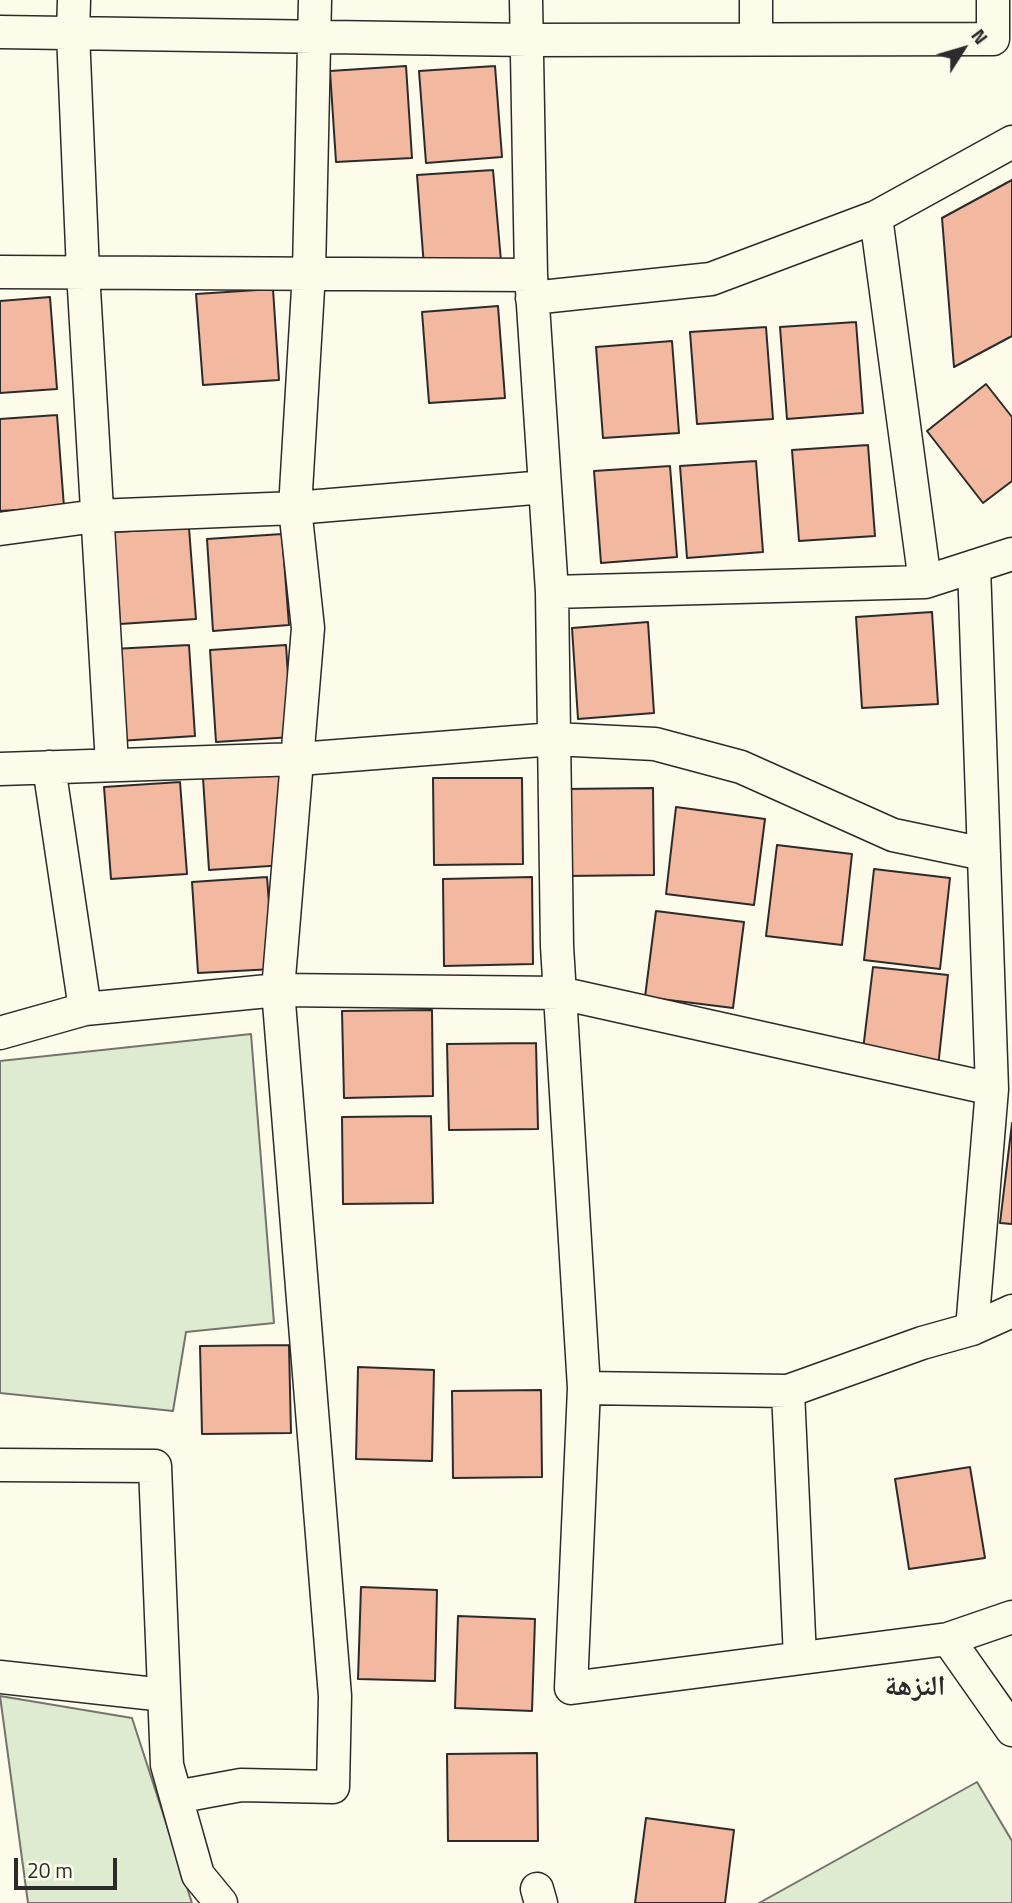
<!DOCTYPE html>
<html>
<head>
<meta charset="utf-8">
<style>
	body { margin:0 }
	#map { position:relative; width:1012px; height:1903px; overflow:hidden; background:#fdfbea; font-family:"Titillium Web",sans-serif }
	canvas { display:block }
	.north { position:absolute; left:928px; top:14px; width:70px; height:70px; -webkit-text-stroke:5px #fdfbea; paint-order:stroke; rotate:53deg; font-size:19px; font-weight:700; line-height:28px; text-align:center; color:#2b2b2b }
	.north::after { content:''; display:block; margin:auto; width:24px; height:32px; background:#2b2b2b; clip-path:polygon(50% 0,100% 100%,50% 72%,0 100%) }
	.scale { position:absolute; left:14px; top:1858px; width:103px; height:32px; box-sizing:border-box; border:4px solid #2b2b2b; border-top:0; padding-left:9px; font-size:21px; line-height:24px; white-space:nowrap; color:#2b2b2b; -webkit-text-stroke:5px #fdfbea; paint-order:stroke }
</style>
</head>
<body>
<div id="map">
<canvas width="1012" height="1903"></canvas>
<div class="north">N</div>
<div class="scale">20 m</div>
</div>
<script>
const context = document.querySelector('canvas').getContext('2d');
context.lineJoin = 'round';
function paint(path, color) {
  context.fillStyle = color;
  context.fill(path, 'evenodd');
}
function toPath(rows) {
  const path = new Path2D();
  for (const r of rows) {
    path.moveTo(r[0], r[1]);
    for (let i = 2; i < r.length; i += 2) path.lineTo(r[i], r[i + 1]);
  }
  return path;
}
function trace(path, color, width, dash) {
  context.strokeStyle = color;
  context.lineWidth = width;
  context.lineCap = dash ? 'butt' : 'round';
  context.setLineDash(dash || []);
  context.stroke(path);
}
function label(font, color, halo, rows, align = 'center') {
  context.font = font + ' "Titillium Web","Noto Naskh Arabic",sans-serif';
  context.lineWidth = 5;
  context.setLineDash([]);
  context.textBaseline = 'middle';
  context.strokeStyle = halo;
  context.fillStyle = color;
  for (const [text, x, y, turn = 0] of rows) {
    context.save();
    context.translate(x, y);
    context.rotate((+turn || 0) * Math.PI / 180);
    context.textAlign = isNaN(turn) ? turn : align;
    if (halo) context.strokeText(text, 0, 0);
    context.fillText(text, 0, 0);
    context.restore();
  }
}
const green = toPath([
	[251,1034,274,1323,186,1332,173,1411,0,1393,0,1061,251,1034],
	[0,1696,132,1718,192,1903,28,1903,0,1696],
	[977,1782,1012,1841,1012,1903,759,1903,977,1782]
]);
paint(green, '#deebd1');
trace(green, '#74746e', 2);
const building = toPath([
	[406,66,412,158,336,162,330,71,406,66],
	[495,66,502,157,426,163,419,71,495,66],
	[493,170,501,261,424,267,417,175,493,170],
	[1012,180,1012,336,954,367,942,218,1012,180],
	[273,289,279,380,203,385,196,294,273,289],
	[50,297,57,389,0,393,0,301,50,297],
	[498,306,505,398,429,403,422,312,498,306],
	[856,322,863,413,787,419,780,327,856,322],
	[766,327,773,419,697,424,690,332,766,327],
	[672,341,679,433,603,438,596,347,672,341],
	[986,384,1012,417,1012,481,983,503,927,431,986,384],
	[57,415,64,507,0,511,0,419,57,415],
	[868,445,875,536,799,541,792,450,868,445],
	[756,461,763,552,687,558,680,466,756,461],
	[670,466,677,557,601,563,594,471,670,466],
	[189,528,196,619,120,624,113,532,189,528],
	[282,534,289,625,213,631,207,539,282,534],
	[932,612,938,704,862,708,856,617,932,612],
	[648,622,654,713,578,719,572,628,648,622],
	[189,645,195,736,119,741,113,649,189,645],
	[286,645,292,737,216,742,210,650,286,645],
	[279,773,285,865,209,870,203,778,279,773],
	[433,778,522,778,523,864,434,865,433,778],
	[180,782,187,874,111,879,104,787,180,782],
	[653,788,654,875,565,876,564,789,653,788],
	[676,807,765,819,754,905,666,894,676,807],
	[777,845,852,854,842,945,766,936,777,845],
	[874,869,950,878,940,969,864,960,874,869],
	[267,877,274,969,198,973,192,882,267,877],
	[532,877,533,964,444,966,443,879,532,877],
	[656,911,744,922,733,1008,645,997,656,911],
	[873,967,948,975,938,1067,862,1058,873,967],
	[432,1010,433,1096,344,1098,342,1011,432,1010],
	[536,1043,538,1129,449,1130,447,1044,536,1043],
	[431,1116,433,1203,343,1204,342,1117,431,1116],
	[1012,1123,1012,1224,1000,1223,1012,1123],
	[289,1345,291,1433,202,1434,200,1346,289,1345],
	[358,1367,434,1370,432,1461,356,1459,358,1367],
	[541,1390,542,1477,453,1478,452,1391,541,1390],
	[970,1467,985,1558,909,1569,895,1479,970,1467],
	[361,1587,437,1590,435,1681,358,1679,361,1587],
	[458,1616,535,1619,532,1711,455,1708,458,1616],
	[537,1753,538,1841,448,1841,447,1754,537,1753],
	[646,1818,734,1830,725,1903,635,1903,646,1818]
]);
paint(building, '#f2b8a0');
trace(building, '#2b2b2b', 2);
const minor = toPath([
	[74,0,73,33,83,272,112,764],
	[526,0,531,275,552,592,557,946,584,1388,571,1688,948,1639,1012,1617],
	[756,0,756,38],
	[0,32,527,40,993,39,993,0],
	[876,217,925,582],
	[0,272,531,275],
	[532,298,711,279,876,217,1012,142],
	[0,529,96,516,295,508,545,487],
	[552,592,925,582,1012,554],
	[49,767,85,1009,278,990,560,993,992,1089],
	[0,769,299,759,554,739,655,744,741,767,893,835,984,854],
	[0,1033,85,1009],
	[972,1329,992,1089,974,566],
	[584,1388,788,1391,922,1343,972,1329,1012,1311],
	[788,1391,800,1658],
	[0,1465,155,1466,167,1765,198,1875,221,1903],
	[948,1639,1012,1730],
	[0,1677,164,1695],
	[176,1797,241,1785,333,1787,335,1696,278,990,308,628,295,508,309,272,315,0],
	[537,1889,541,1903]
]);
trace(minor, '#2b2b2b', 35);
trace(minor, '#fdfbea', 32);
label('bold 28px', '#2b2b2b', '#fdfbea', [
	["النزهة",915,1688]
]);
</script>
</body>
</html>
